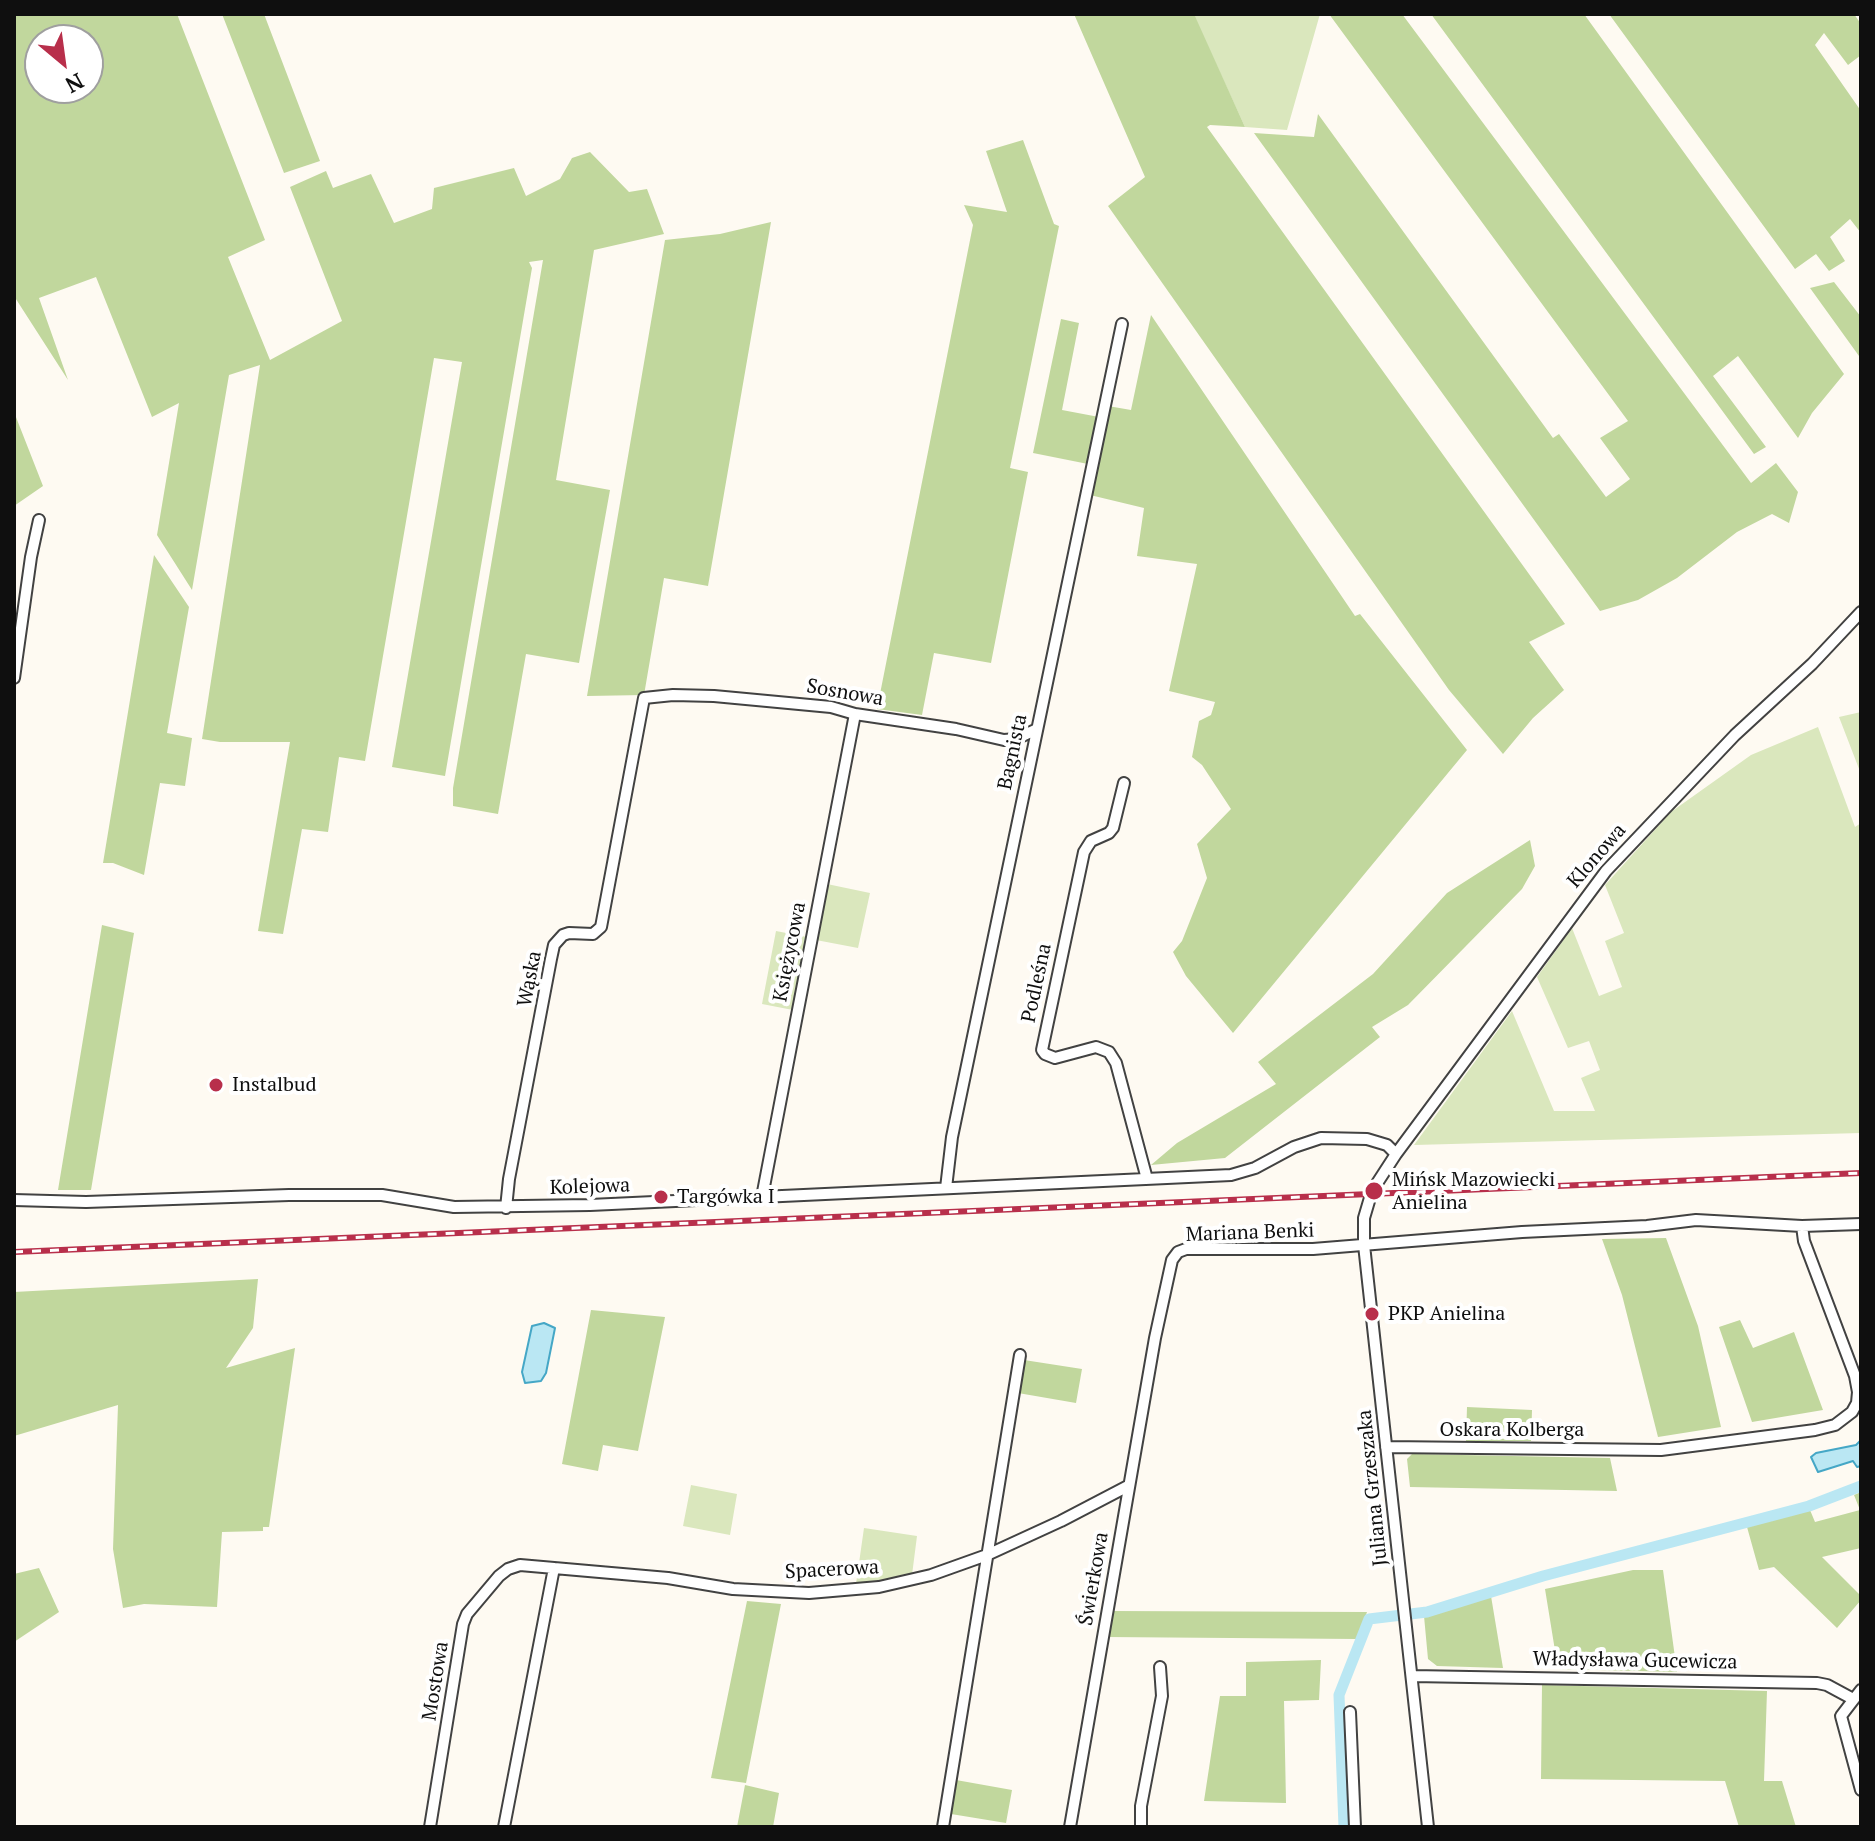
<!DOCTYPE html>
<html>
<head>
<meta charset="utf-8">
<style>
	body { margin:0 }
	#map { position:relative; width:1875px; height:1841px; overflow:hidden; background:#fefaf2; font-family:"PT Serif",serif }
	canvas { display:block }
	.frame { position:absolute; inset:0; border:16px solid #0f0f0f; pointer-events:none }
	.north { position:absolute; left:24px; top:24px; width:80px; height:80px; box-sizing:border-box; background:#fff; border:2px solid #9f9f9f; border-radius:50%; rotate:151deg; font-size:22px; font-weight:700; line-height:32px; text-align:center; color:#0f0f0f }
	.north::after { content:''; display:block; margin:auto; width:28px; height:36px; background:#b82f4b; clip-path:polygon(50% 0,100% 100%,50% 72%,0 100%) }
</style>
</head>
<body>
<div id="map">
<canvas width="1875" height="1841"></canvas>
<div class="frame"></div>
<div class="north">N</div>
</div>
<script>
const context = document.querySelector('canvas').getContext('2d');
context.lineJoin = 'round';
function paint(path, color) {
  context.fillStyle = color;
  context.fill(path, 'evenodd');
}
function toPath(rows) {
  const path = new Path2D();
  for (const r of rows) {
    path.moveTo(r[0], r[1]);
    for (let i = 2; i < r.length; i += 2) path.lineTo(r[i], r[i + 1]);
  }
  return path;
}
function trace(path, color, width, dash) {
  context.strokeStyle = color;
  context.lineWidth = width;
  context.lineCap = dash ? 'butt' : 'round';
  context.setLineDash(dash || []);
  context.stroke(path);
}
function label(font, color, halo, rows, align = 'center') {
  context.font = font + ' "PT Serif",serif';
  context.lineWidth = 8;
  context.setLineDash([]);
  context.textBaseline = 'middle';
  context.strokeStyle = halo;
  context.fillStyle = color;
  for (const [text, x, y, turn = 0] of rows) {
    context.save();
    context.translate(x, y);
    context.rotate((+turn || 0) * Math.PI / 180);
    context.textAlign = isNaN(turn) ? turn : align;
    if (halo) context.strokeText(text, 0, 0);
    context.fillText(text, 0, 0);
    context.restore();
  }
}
paint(toPath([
	[1193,14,1320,14,1287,130,1245,127],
	[1861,712,1861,774,1839,717],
	[1818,727,1855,827,1861,823,1861,1133,1414,1145,1512,1011,1554,1111,1595,1111,1581,1078,1600,1070,1589,1041,1568,1048,1537,977,1572,928,1599,996,1622,987,1605,941,1624,933,1605,885,1671,812,1751,755],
	[827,884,870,893,858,948,816,940],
	[776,931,807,937,793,1010,762,1004],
	[691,1485,737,1494,730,1535,683,1526],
	[864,1528,917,1536,912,1575,889,1582,856,1584]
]), '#dae7bd');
paint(toPath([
	[14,14,177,14,265,240,228,257,270,360,342,321,290,187,326,171,333,188,371,174,394,223,432,209,434,188,514,168,526,196,560,179,572,158,590,152,629,192,647,189,664,234,594,250,556,480,610,490,579,663,526,654,498,814,453,806,453,788,543,260,529,262,532,268,445,776,392,767,462,362,434,358,365,761,339,757,328,832,302,829,283,934,258,931,290,742,220,742,202,739,260,365,229,375,192,590,157,535,179,403,152,417,96,277,39,298,68,380,14,296],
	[40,40,88,40,88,88,40,88],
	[222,14,264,14,320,161,284,173],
	[1074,14,1194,14,1245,127,1210,125,1207,127,1565,624,1529,642,1564,690,1533,718,1503,754,1449,690,1108,206,1145,177],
	[1329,14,1402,14,1751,483,1776,463,1798,492,1789,523,1772,514,1737,532,1677,578,1638,600,1600,611,1254,133,1314,137,1318,114,1553,438,1559,434,1606,497,1630,479,1600,438,1628,421],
	[1431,14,1584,14,1844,374,1812,413,1798,438,1738,356,1713,376,1766,447,1754,454],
	[1609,14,1854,14,1861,24,1861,55,1848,65,1824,33,1815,45,1861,111,1861,233,1850,219,1830,237,1845,261,1829,271,1816,254,1795,269],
	[1023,140,1054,224,1059,226,1010,468,1028,472,991,663,934,653,922,715,877,709,973,225,964,205,1007,212,986,151],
	[771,222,708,586,664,578,644,695,587,696,665,240,720,234],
	[1834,282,1861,317,1861,354,1859,356,1810,288],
	[1151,315,1355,616,1360,614,1467,750,1233,1033,1186,976,1173,952,1182,941,1207,878,1197,844,1231,809,1202,765,1192,757,1199,721,1211,715,1215,702,1169,691,1197,564,1137,556,1144,508,1090,495,1108,406,1131,410],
	[1061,319,1079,323,1062,410,1099,417,1088,464,1033,453],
	[14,412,43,486,14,506],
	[154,555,189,607,167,733,192,738,185,786,160,783,144,875,113,863,103,863],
	[1530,840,1535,866,1522,889,1408,1005,1372,1027,1380,1037,1225,1158,1151,1165,1177,1143,1276,1084,1258,1062,1373,974,1447,893],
	[102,925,134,933,91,1190,58,1190],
	[1666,1238,1698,1326,1721,1427,1658,1437,1622,1295,1602,1239],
	[258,1279,253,1328,226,1368,295,1348,269,1527,263,1527,263,1531,222,1532,217,1607,144,1604,123,1608,113,1549,118,1405,14,1436,14,1292],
	[591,1310,665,1317,638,1451,603,1445,598,1471,562,1464],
	[1740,1320,1753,1348,1794,1332,1823,1410,1752,1422,1719,1327],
	[1024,1360,1082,1369,1076,1403,1018,1393],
	[1467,1407,1532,1410,1531,1441,1466,1441],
	[1412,1454,1610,1458,1617,1491,1410,1487,1407,1459],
	[1861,1492,1861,1548,1822,1557,1861,1596,1861,1600,1837,1628,1774,1567,1759,1570,1747,1527,1810,1510,1815,1522,1860,1510,1854,1495],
	[39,1568,59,1612,14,1642,14,1574],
	[1633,1570,1663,1570,1677,1672,1558,1669,1545,1589],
	[1491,1596,1503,1668,1437,1666,1428,1659,1424,1616],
	[747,1601,781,1604,746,1783,711,1778],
	[1112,1611,1367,1612,1357,1639,1106,1637],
	[1321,1660,1319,1700,1284,1701,1286,1803,1204,1801,1220,1696,1246,1696,1246,1662],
	[1542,1685,1767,1691,1764,1781,1782,1781,1796,1827,1739,1827,1725,1781,1541,1779],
	[956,1780,1012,1790,1006,1823,951,1814],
	[745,1785,779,1793,773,1827,737,1827]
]), '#c1d79d');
const water = toPath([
	[544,1323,555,1328,546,1373,541,1381,525,1383,522,1372,532,1326,544,1323],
	[1861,1440,1861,1466,1857,1467,1853,1461,1818,1472,1811,1457,1816,1453,1856,1445,1861,1440]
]);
paint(water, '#bae7f3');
trace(water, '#45a7c6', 2);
trace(toPath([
	[1344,1827,1339,1695,1369,1619,1427,1612,1543,1576,1809,1506,1861,1486]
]), '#bae7f3', 11);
const street = toPath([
	[14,678,31,557,39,520],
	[1124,783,1113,828,1109,833,1091,841,1084,852,1042,1050,1045,1054,1055,1058,1096,1047,1109,1052,1116,1063,1147,1179],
	[946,1188,952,1137,1122,324],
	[762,1197,855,714],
	[14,1200,86,1202,289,1195,382,1195,454,1207,590,1205,1231,1175,1255,1168,1294,1147,1321,1138,1367,1139,1387,1145,1396,1154],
	[506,1208,509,1179,551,959,554,945,563,935,569,933,593,934,601,927,644,698,673,695,714,696,831,707,855,714,956,729,1004,740,1016,739,1035,730],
	[1386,1447,1661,1450,1815,1430,1835,1425,1852,1412,1857,1403,1858,1392,1855,1376,1804,1241,1802,1226],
	[1412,1676,1817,1683,1827,1685,1853,1699],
	[1861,1690,1841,1716,1861,1790],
	[1350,1712,1355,1827],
	[430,1827,463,1624,467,1614,499,1576,508,1569,520,1565,668,1578,733,1589,809,1593,879,1587,931,1575,987,1555,1061,1521,1128,1486],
	[504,1827,554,1568],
	[943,1827,1020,1355],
	[1070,1827,1155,1338,1172,1260,1178,1252,1186,1249,1313,1249,1522,1232,1647,1226,1696,1220,1802,1226,1861,1224],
	[1141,1827,1141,1806,1162,1696,1160,1667],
	[1428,1827,1364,1245,1364,1218,1372,1191,1396,1154,1606,871,1735,735,1812,664,1861,612]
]);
trace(street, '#424242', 14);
trace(street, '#fff', 10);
const rail = toPath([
	[14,1252,1861,1173]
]);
trace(rail, '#b82f4b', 6);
trace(rail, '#fff', 3, [9]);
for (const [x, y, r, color] of [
	[216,1085,8,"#b82f4b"],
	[1374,1191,10,"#b82f4b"],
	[661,1197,8,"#b82f4b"],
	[1372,1314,8,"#b82f4b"]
]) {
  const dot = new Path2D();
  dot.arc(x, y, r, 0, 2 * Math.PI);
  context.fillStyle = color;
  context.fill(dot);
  trace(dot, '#fff', 3);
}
label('20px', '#0f0f0f', '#fff', [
	["Sosnowa",845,693,10],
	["Bagnista",1013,752,-78],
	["Klonowa",1597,856,-49],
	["Księżycowa",790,952,-79],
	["Wąska",530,979,-79],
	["Podleśna",1037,983,-78],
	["Kolejowa",590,1187,-2],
	["Mariana Benki",1250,1233,-2],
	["Oskara Kolberga",1512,1430],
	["Juliana Grzeszaka",1373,1488,-96],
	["Spacerowa",832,1570,-3],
	["Świerkowa",1094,1579,-80],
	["Władysława Gucewicza",1635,1661,1],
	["Mostowa",436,1681,-81]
]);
label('20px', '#0f0f0f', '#fff', [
	["Instalbud",232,1085],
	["Mińsk Mazowiecki",1392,1180],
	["Anielina",1392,1203],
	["Targówka I",677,1197],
	["PKP Anielina",1388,1314]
], 'left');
</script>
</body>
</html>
